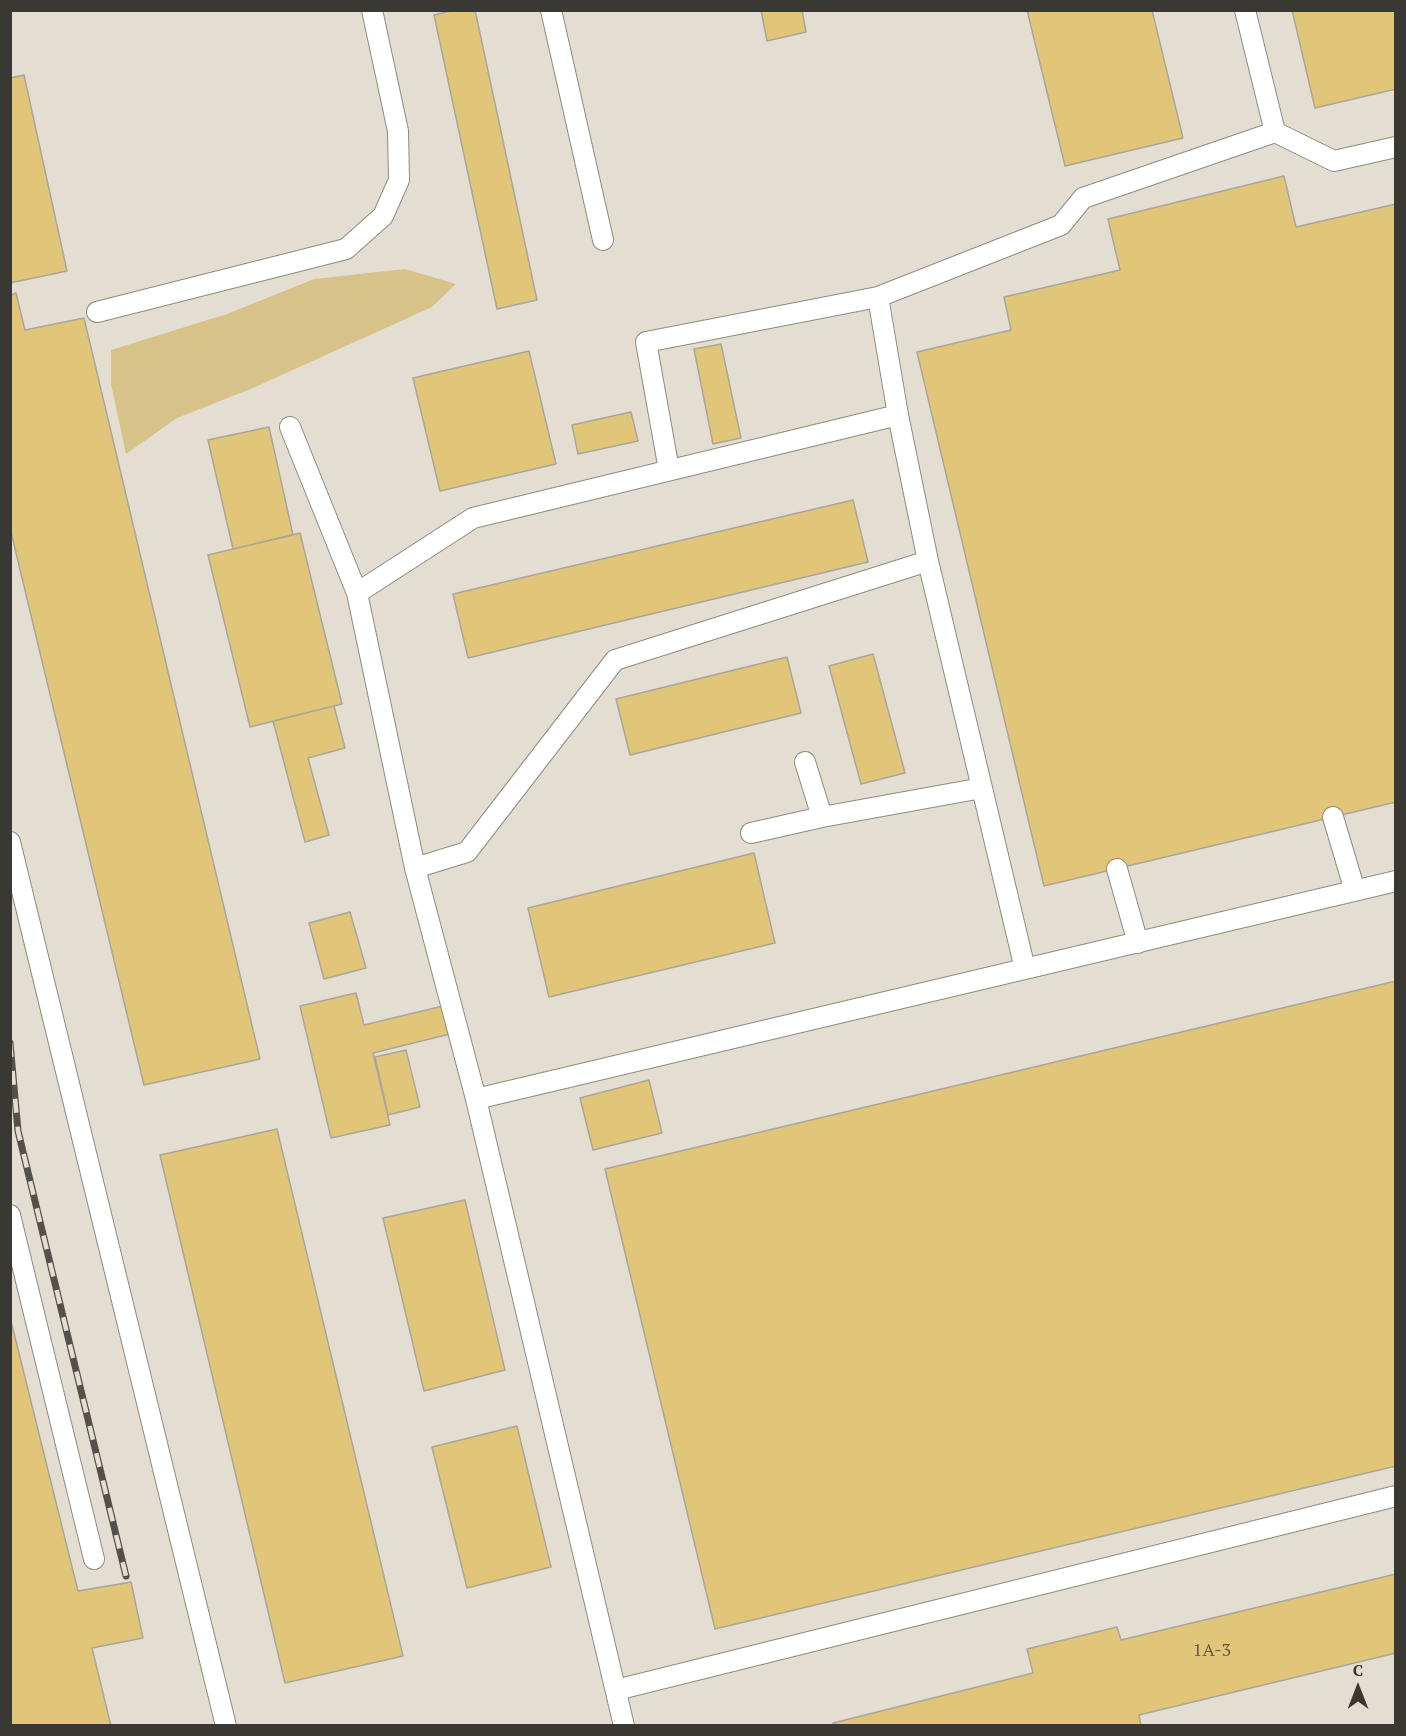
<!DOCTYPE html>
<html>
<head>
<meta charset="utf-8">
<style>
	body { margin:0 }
	#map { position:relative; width:1406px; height:1736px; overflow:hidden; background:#e3ded1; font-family:"PT Serif",serif }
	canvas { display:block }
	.frame { position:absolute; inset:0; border:12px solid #3a3833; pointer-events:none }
	.north { position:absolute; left:1328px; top:1658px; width:60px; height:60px; -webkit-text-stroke:4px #e3ded1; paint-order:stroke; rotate:0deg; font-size:16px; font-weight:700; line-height:24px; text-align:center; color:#3a3833 }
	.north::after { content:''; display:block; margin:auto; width:21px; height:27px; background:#3a3833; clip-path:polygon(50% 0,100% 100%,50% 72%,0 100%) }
</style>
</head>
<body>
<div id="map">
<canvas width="1406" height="1736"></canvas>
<div class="frame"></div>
<div class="north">С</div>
</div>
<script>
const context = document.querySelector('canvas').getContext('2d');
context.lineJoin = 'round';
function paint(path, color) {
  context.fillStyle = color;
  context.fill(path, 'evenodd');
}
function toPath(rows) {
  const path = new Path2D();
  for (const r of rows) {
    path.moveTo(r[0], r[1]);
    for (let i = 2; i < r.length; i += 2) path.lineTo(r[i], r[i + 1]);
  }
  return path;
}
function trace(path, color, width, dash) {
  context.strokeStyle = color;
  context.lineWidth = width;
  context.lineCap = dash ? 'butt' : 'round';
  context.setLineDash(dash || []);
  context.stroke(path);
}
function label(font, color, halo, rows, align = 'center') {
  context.font = font + ' "PT Serif",serif';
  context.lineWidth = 5;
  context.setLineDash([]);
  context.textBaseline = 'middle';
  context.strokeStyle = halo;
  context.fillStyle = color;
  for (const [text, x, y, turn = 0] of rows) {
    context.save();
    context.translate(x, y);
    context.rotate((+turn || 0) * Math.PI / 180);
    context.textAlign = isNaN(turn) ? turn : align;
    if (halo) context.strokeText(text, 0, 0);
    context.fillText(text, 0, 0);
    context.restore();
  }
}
paint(toPath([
	[405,269,456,284,432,307,253,388,177,418,126,454,111,384,111,350,227,314,314,279]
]), '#d7c38a');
const building = toPath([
	[455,10,475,10,537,300,497,309,434,15,455,10],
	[761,10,802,10,806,32,767,41,761,10],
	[1027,10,1152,10,1183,138,1065,166,1027,10],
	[1292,10,1396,10,1396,89,1315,108,1292,10],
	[24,75,67,271,10,283,10,78,24,75],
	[1284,176,1296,227,1396,204,1396,802,1044,886,917,352,1011,330,1004,297,1120,270,1108,219,1284,176],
	[16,293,25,330,84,318,260,1059,144,1085,10,528,10,295,16,293],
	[721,344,741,438,713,444,694,349,721,344],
	[529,351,556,464,440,491,413,378,529,351],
	[631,412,638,441,578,454,572,425,631,412],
	[269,427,293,535,233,549,208,440,269,427],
	[853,500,868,562,468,658,453,594,853,500],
	[300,533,342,704,250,727,208,555,300,533],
	[873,654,905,773,861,784,829,666,873,654],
	[787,657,801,713,630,755,616,699,787,657],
	[334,706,345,748,308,758,329,835,305,842,273,721,334,706],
	[754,853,775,943,549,997,528,908,754,853],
	[350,912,366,968,324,979,309,923,350,912],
	[1396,981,1396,1466,715,1629,605,1169,1396,981],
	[356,993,364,1025,443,1006,450,1034,373,1053,390,1125,331,1138,300,1006,356,993],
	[406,1050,420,1107,388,1115,375,1057,406,1050],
	[649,1080,662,1133,593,1150,580,1098,649,1080],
	[277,1129,403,1656,285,1683,160,1155,277,1129],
	[465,1200,505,1370,424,1391,383,1218,465,1200],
	[10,1317,78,1591,131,1582,143,1638,92,1648,111,1726,10,1726,10,1317],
	[517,1426,551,1567,467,1588,432,1447,517,1426],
	[1396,1574,1396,1653,1139,1715,1141,1726,834,1726,833,1723,1033,1673,1027,1649,1117,1627,1121,1640,1396,1574]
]);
paint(building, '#e1c578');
trace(building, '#aaa699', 1.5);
const service = toPath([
	[551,10,603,240],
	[1245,10,1275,132],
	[97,312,346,249,383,216,399,180,398,131,372,10],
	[290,427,357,593],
	[669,470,646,342,878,297],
	[805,762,822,817,982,788],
	[1333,817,1355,891],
	[751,833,822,817],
	[10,842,226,1726],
	[415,868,467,852,615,660,928,561],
	[1117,869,1138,943],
	[1025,969,928,561,898,415,878,297,1061,225,1083,198,1275,132,1334,161,1396,147],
	[476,1099,415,868,357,593,473,518,898,415],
	[10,1215,94,1559],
	[616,1690,1396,1496],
	[624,1726,476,1099,1396,881]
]);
trace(service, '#908b7f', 22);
trace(service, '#fff', 20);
const rail = toPath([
	[10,1043,18,1131,126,1576]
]);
trace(rail, '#54514b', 7);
trace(rail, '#e3ded1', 4.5, [14]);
label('18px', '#645b44', null, [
	["1А-3",1212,1651]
]);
</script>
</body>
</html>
